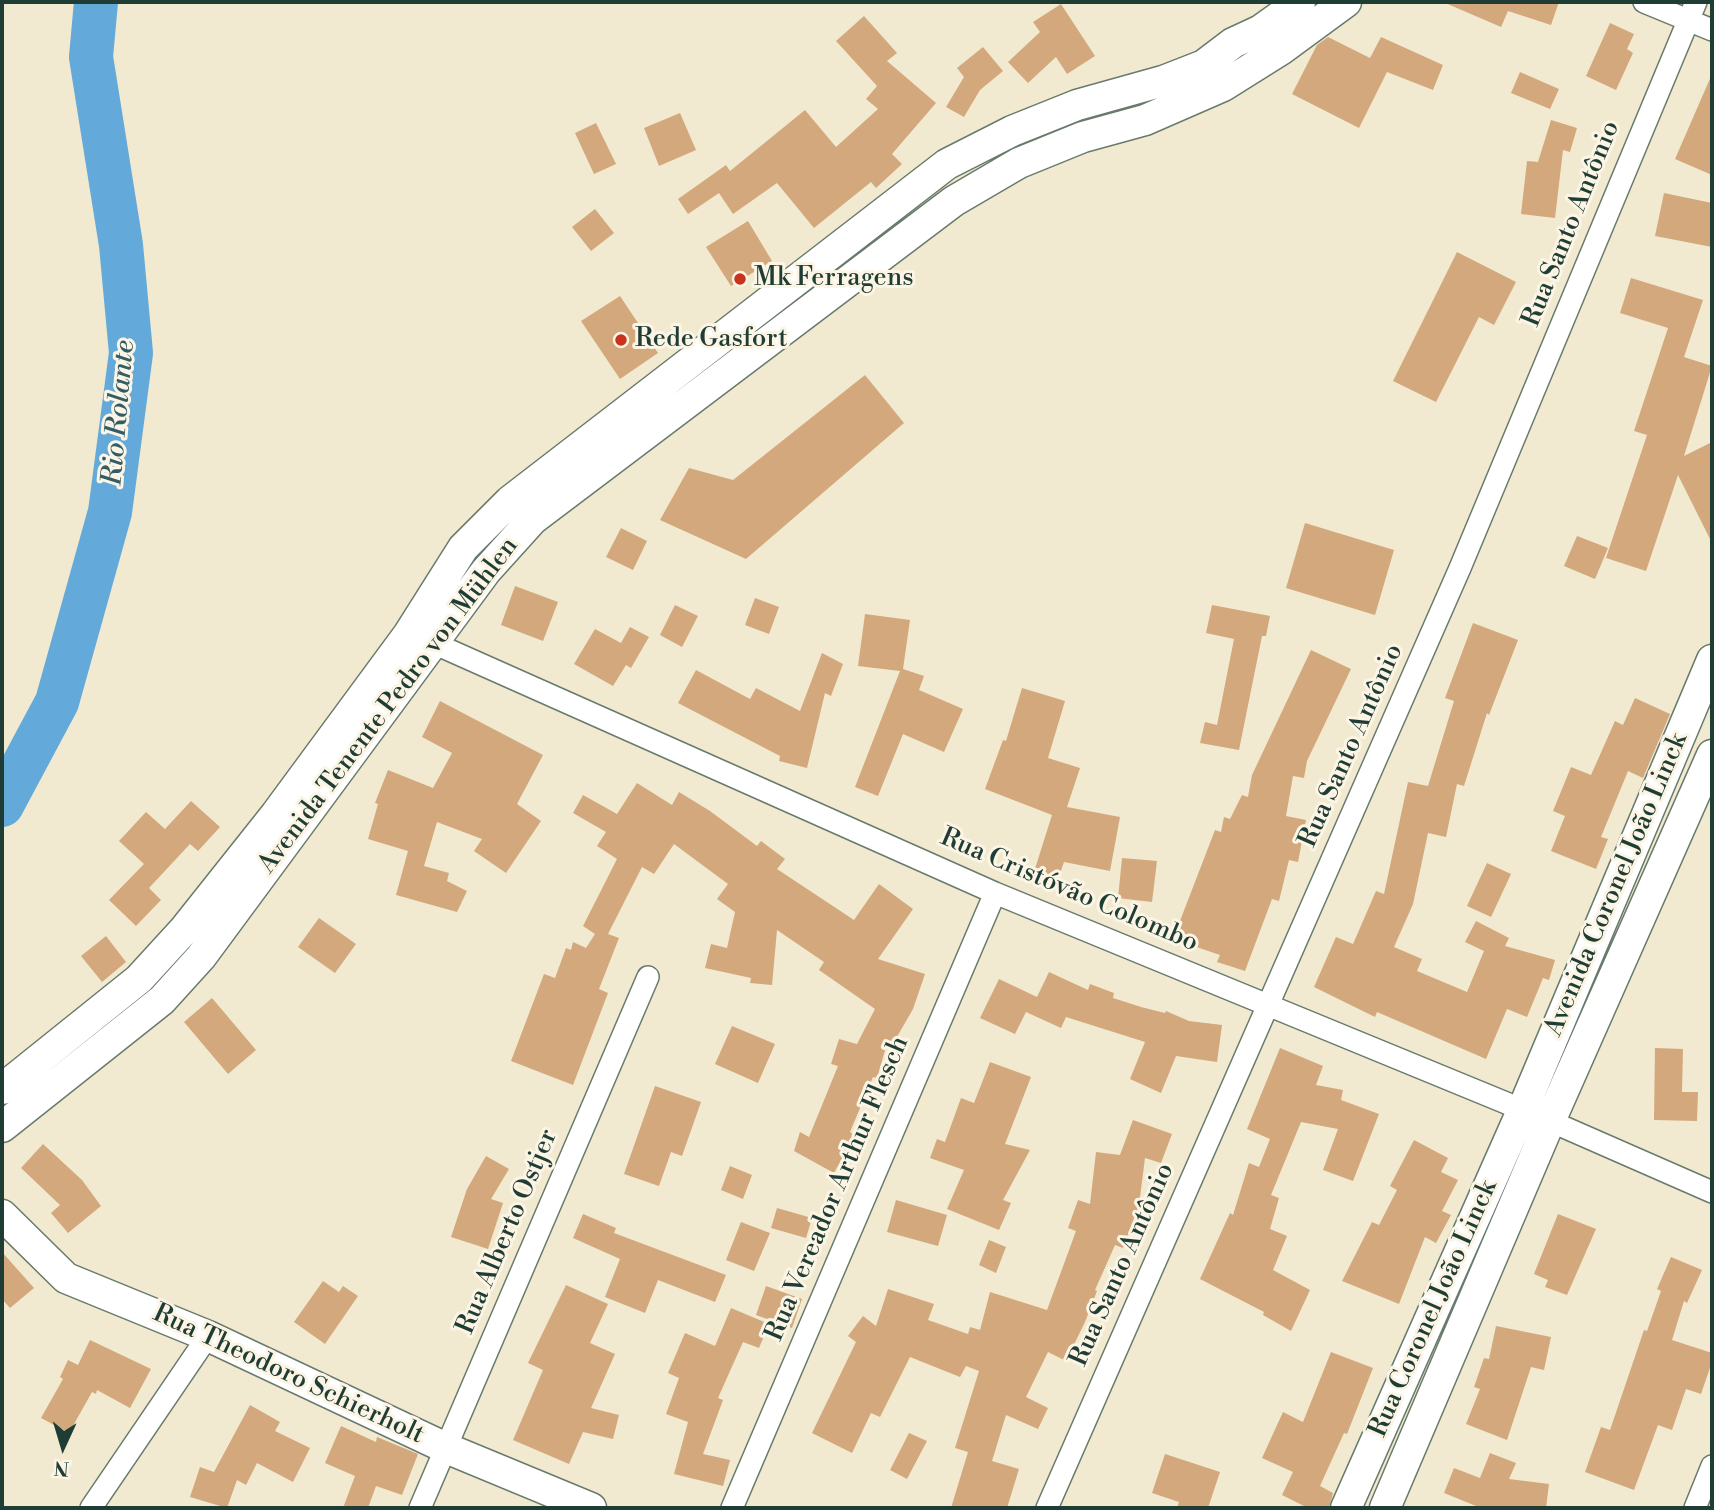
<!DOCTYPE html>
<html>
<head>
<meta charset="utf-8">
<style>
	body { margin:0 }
	#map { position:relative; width:1714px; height:1510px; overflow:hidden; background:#f1ead0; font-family:"Libre Bodoni",serif }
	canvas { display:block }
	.frame { position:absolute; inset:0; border:4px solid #1f3d34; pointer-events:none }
	.north { position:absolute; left:28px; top:1412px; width:70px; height:70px; -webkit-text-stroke:5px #fcf5e5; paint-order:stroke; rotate:184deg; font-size:19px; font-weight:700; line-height:28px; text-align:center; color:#1f3d34 }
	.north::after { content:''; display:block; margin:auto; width:24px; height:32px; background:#1f3d34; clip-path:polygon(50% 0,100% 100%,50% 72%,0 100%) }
</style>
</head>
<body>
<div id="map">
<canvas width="1714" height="1510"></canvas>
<div class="frame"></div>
<div class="north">N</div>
</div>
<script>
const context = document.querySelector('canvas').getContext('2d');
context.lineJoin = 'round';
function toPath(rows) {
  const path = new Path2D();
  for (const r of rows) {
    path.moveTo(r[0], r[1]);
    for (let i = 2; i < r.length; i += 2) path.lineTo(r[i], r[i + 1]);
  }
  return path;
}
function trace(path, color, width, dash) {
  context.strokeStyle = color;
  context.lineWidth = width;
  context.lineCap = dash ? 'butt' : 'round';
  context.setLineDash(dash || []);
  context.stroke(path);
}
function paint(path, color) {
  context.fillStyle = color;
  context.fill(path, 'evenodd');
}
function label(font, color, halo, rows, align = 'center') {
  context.font = font + ' "Libre Bodoni",serif';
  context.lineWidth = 6;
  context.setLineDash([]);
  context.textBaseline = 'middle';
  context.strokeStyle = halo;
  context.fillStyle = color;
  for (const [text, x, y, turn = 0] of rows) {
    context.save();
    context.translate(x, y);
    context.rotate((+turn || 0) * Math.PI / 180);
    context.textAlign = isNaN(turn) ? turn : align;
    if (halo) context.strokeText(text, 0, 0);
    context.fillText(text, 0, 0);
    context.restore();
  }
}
trace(toPath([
	[2,805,57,702,110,512,131,353,121,245,91,57,96,2]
]), '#63a9d9', 44);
paint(toPath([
	[1443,2,1559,2,1551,25,1508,11,1501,27],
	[1061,4,1095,56,1067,74,1056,57,1028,83,1008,62,1040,32,1033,22],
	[864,16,897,53,887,61,936,103,892,154,902,164,876,188,871,182,814,228,777,183,733,214,719,193,688,214,678,199,726,165,730,171,805,110,836,147,878,109,866,99,877,86,836,41],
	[1610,23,1634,34,1627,49,1633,53,1616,90,1586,76],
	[1328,37,1370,58,1381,37,1443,65,1433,90,1387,72,1359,128,1292,94,1317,45],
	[983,47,1003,71,980,90,964,117,946,107,964,77,957,68],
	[1520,72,1559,89,1550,109,1511,93],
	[1712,74,1712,175,1675,159],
	[680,113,696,150,659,166,644,128],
	[1551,120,1577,128,1570,152,1563,150,1555,218,1521,214,1527,161,1538,162],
	[596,123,616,164,594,174,575,133],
	[1664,193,1712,203,1712,247,1655,236],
	[595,209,614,233,591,251,572,227],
	[748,221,772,261,731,286,706,247],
	[1457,252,1516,282,1494,325,1479,317,1436,402,1393,381],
	[1631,278,1703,300,1684,357,1712,366,1684,456,1712,442,1712,543,1678,475,1646,571,1606,558,1647,435,1634,431,1668,328,1620,313],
	[620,296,658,353,620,379,581,321],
	[865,375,904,423,746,559,660,520,689,468,733,480],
	[1305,523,1394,550,1375,615,1286,588],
	[621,528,647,541,633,570,606,557],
	[1577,536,1608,548,1595,579,1564,566],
	[515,586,558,602,543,641,501,625],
	[755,598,779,607,769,634,745,625],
	[675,605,698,616,682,647,660,635],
	[1212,605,1270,616,1266,636,1262,636,1239,750,1200,743,1205,722,1217,725,1234,639,1206,633],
	[865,614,910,620,903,669,924,676,919,690,963,709,944,752,903,734,878,796,855,787,900,671,858,666],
	[1473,623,1518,640,1489,715,1487,713,1464,786,1457,784,1446,837,1428,833,1413,904,1394,947,1422,959,1417,971,1467,992,1484,951,1465,942,1476,921,1509,938,1505,946,1555,960,1549,980,1543,978,1527,1017,1507,1009,1486,1059,1377,1012,1375,1017,1314,987,1336,937,1353,944,1376,891,1384,894,1408,782,1428,786,1454,701,1445,698],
	[630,627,649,637,631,668,626,665,613,686,574,664,595,629,621,643],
	[1311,650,1351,669,1307,761,1304,778,1293,776,1286,816,1306,820,1298,862,1289,860,1279,901,1272,899,1245,971,1217,962,1220,955,1173,939,1215,830,1221,832,1224,817,1230,819,1242,795,1248,797,1252,775],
	[822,653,843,664,831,696,825,693,807,768,779,761,780,756,678,703,696,670,750,699,756,688,800,711],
	[1022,688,1065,701,1048,758,1080,768,1067,807,1120,817,1110,871,1064,862,1057,882,1033,875,1052,815,985,789,1003,740,1006,741],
	[1635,698,1670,714,1643,778,1628,771,1601,837,1608,839,1596,869,1551,851,1565,816,1553,811,1571,767,1591,775,1615,721,1623,725],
	[440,701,543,755,517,804,541,821,506,873,474,851,482,839,437,822,424,866,449,873,447,881,467,891,457,912,396,895,408,851,368,839,378,804,375,803,388,770,433,788,452,753,422,737],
	[637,783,672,805,679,792,710,811,757,846,761,841,785,859,777,869,854,920,879,884,913,909,878,959,925,974,913,1009,890,1049,886,1047,877,1078,873,1077,850,1132,855,1135,834,1173,794,1151,800,1132,809,1137,838,1066,831,1064,839,1039,857,1044,875,1009,819,970,824,962,777,930,772,985,750,983,751,978,705,968,711,944,727,948,735,912,717,899,728,884,674,844,654,874,642,867,608,934,619,938,599,989,608,993,573,1085,511,1061,544,974,555,978,566,948,571,950,573,942,586,948,595,934,583,926,617,859,597,846,606,832,573,813,583,795,617,814],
	[191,801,220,827,198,851,190,844,149,888,161,900,136,926,109,900,144,864,119,841,146,812,165,829],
	[1122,858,1157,861,1152,902,1118,898],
	[1487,863,1511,874,1491,917,1467,906],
	[319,918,356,944,335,973,298,947],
	[106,936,126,962,102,982,81,956],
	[1049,972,1088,990,1090,984,1114,993,1113,998,1141,1007,1165,1013,1166,1011,1189,1021,1222,1025,1217,1062,1176,1056,1161,1093,1130,1079,1145,1042,1066,1017,1061,1028,1026,1012,1015,1034,980,1018,999,979,1037,997],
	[212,998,256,1050,228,1074,184,1022],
	[732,1026,775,1044,758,1083,715,1064],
	[1280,1048,1323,1066,1316,1085,1343,1090,1341,1100,1379,1114,1353,1181,1323,1170,1338,1129,1301,1122,1271,1195,1279,1198,1270,1229,1287,1236,1273,1270,1310,1290,1291,1331,1263,1315,1264,1312,1200,1279,1230,1213,1233,1215,1249,1163,1259,1167,1270,1139,1247,1129],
	[1655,1048,1683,1049,1682,1092,1698,1092,1697,1121,1654,1120],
	[990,1062,1031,1077,1005,1144,1030,1150,1003,1200,1011,1203,999,1230,947,1209,964,1170,930,1158,937,1139,945,1142,961,1098,974,1103],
	[655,1086,701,1102,682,1156,671,1152,659,1186,624,1174],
	[1133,1120,1172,1134,1161,1163,1145,1158,1139,1205,1123,1248,1115,1245,1095,1290,1097,1291,1085,1322,1066,1361,1048,1352,1026,1397,1048,1408,1038,1429,1006,1415,992,1461,1019,1469,1007,1508,951,1508,968,1452,955,1448,979,1371,966,1366,960,1377,910,1357,880,1417,871,1413,852,1453,812,1433,856,1342,848,1336,863,1316,876,1326,888,1289,934,1304,928,1320,968,1334,970,1327,980,1330,990,1292,1047,1310,1076,1231,1068,1228,1078,1200,1090,1204,1096,1152,1120,1155],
	[1414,1140,1448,1158,1441,1172,1458,1180,1442,1211,1451,1215,1436,1243,1425,1237,1399,1304,1342,1281,1372,1222,1379,1225,1397,1190,1390,1186],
	[43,1144,82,1180,101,1206,68,1233,51,1213,60,1205,21,1168],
	[486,1156,509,1169,491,1199,503,1203,488,1249,451,1237,467,1189],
	[730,1166,752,1175,743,1199,721,1190],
	[896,1200,947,1215,938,1246,887,1232],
	[777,1208,812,1218,806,1238,771,1228],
	[583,1214,616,1228,614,1233,726,1275,715,1302,658,1280,645,1313,605,1297,620,1259,573,1238],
	[1558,1214,1596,1229,1567,1295,1545,1287,1548,1280,1534,1274],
	[741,1222,770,1233,754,1271,726,1260],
	[989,1240,1006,1247,996,1273,979,1265],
	[2,1252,34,1288,10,1308,2,1299],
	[1671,1257,1702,1270,1687,1303,1684,1301,1672,1340,1712,1353,1712,1362,1701,1394,1686,1389,1672,1430,1658,1425,1634,1490,1585,1472,1601,1427,1610,1430,1644,1330,1647,1331,1661,1291,1657,1289],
	[323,1281,339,1292,343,1286,358,1296,325,1344,294,1322],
	[566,1285,608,1304,590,1343,615,1354,591,1408,619,1415,613,1439,583,1432,569,1464,513,1440,543,1370,528,1363],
	[766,1286,802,1299,792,1328,756,1315],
	[731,1308,769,1324,759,1348,743,1342,718,1398,723,1400,703,1454,730,1460,723,1486,674,1474,688,1422,666,1414,679,1378,668,1373,685,1333,715,1346],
	[1496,1326,1551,1337,1544,1370,1531,1367,1507,1440,1466,1424,1480,1389,1474,1387,1484,1358,1489,1359],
	[90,1340,151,1369,130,1408,97,1390,96,1394,92,1392,69,1433,41,1418,63,1379,60,1377,68,1360,78,1365],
	[1331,1352,1373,1368,1347,1434,1344,1433,1320,1486,1333,1493,1329,1508,1308,1508,1282,1495,1293,1472,1262,1458,1283,1412,1303,1422],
	[250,1405,280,1422,275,1431,310,1448,293,1482,257,1463,246,1485,237,1480,227,1508,190,1497,200,1467,214,1472],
	[341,1426,376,1442,377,1437,418,1454,402,1495,376,1486,368,1508,343,1508,355,1476,325,1463],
	[909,1433,927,1441,907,1479,890,1470],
	[1490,1453,1516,1463,1509,1479,1549,1484,1546,1508,1481,1508,1444,1493,1454,1468,1480,1478],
	[1165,1454,1220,1472,1208,1508,1177,1508,1179,1502,1152,1493]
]), '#d3a87d');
const street = toPath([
	[1644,2,1712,30],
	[422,638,995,893,1550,1121,1712,1192],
	[91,1508,208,1336],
	[420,1508,648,977],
	[732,1508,995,893],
	[1047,1508,1460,568,1696,2],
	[1695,1508,1712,1466]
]);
const secondary = toPath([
	[2,1089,139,979,183,931,276,814,408,635,463,548,510,501,947,164,1012,131,1077,105,1163,81,1204,65,1233,43,1261,30,1300,2],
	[2,1127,162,1000,201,957,486,571,533,519,954,201,1019,163,1083,137,1145,120,1223,86,1282,49,1346,2],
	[2,1215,66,1278,208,1336,446,1448,591,1508],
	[1346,1508,1522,1111,1712,660],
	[1385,1508,1550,1121,1712,755]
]);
trace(street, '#687a6b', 24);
trace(secondary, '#687a6b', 33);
trace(street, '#fff', 21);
trace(secondary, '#fff', 30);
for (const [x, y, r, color] of [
	[740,279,7,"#c8321e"],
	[621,340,7,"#c8321e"]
]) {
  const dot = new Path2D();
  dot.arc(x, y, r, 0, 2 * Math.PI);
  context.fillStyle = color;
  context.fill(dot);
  trace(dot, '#fcf5e5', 2.5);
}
label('26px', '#1f3d34', '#fcf5e5', [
	["Rua Santo Antônio",1572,224,-68],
	["Avenida Tenente Pedro von Mühlen",389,706,-53],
	["Rua Santo Antônio",1352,746,-66],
	["Avenida Coronel João Linck",1617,885,-67],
	["Rua Cristóvão Colombo",1069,891,23],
	["Rua Vereador Arthur Flesch",838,1189,-67],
	["Rua Alberto Ostjer",508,1232,-67],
	["Rua Santo Antônio",1123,1265,-66],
	["Rua Coronel João Linck",1434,1309,-66],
	["Rua Theodoro Schierholt",288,1375,25]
]);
label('26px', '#1f3d34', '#fcf5e5', [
	["Mk Ferragens",754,279],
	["Rede Gasfort",635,340]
], 'left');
label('italic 28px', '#335d66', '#fcf5e5', [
	["Rio Rolante",120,413,-85]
]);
</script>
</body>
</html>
